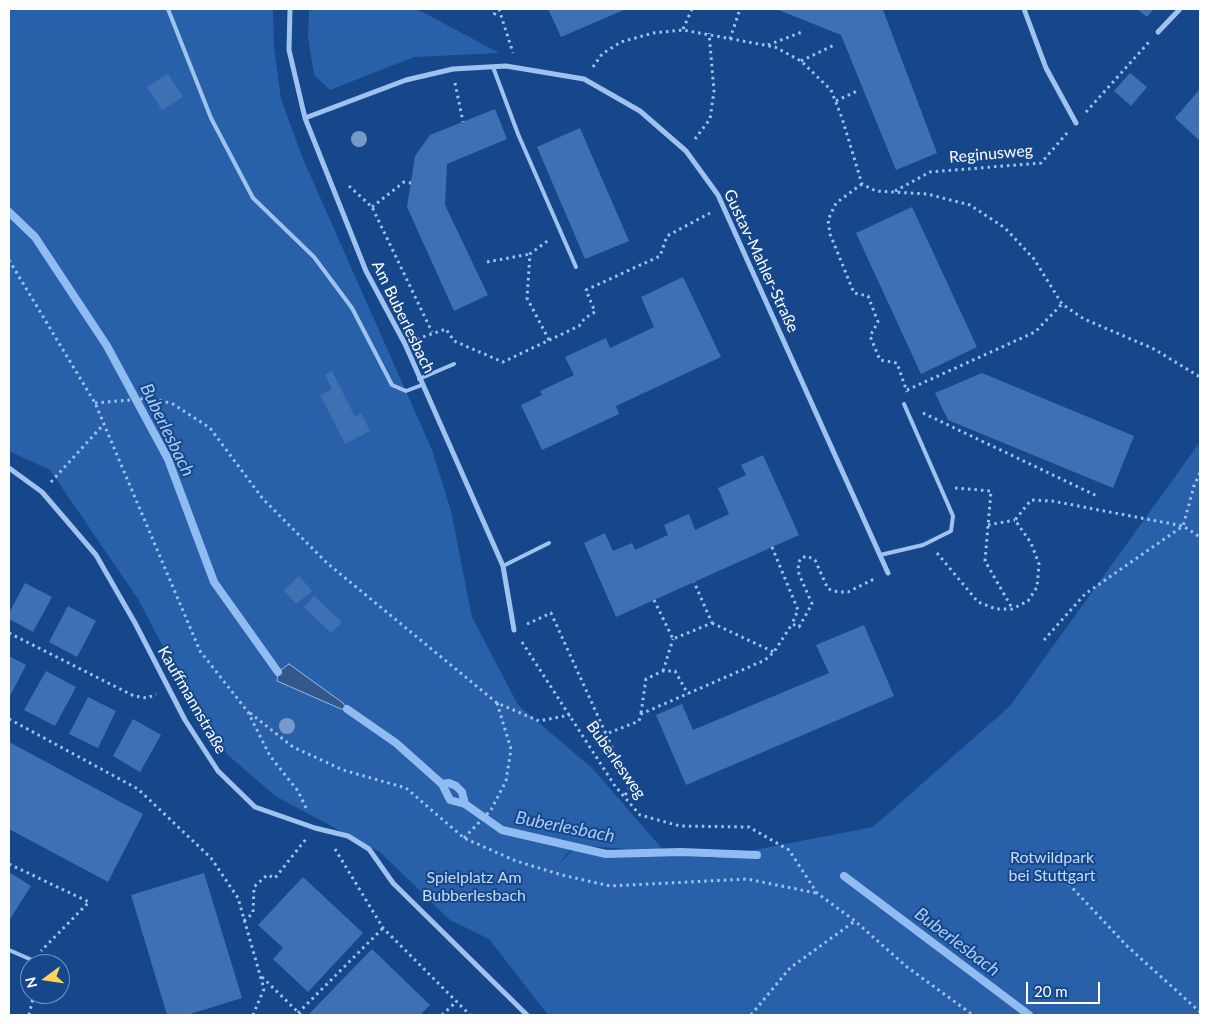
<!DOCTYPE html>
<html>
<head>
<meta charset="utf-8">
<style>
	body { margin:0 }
	#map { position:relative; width:1209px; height:1024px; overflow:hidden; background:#16478a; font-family:Lato,sans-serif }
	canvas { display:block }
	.frame { position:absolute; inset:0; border:10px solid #fff; pointer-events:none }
	.north { position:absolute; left:20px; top:954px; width:50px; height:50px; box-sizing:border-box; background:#16478a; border:1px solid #7391b9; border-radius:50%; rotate:256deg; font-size:14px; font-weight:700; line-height:20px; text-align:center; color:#fff }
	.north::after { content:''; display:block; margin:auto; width:18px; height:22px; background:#ffd25c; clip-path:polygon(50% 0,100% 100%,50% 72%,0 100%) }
	.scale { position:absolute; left:1026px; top:982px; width:74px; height:22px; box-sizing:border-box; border:2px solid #fff; border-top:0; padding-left:6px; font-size:15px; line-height:18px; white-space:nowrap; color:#fff; -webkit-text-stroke:4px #16478a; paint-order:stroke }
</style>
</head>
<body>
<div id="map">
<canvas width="1209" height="1024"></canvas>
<div class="frame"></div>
<div class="north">N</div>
<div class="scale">20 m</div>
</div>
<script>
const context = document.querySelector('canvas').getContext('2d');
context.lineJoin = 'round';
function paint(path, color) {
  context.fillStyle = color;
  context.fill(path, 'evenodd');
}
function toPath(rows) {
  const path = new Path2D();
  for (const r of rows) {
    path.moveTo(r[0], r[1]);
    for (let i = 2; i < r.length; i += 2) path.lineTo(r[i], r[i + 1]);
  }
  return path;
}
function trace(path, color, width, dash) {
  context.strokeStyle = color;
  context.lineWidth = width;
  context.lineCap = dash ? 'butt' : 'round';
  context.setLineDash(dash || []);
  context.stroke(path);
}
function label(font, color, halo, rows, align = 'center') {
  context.font = font + ' Lato,sans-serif';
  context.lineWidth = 4;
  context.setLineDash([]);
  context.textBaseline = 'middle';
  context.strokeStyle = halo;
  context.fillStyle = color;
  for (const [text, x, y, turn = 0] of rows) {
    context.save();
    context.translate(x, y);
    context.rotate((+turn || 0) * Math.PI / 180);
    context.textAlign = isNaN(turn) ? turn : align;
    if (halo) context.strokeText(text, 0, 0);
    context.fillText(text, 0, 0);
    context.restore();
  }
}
paint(toPath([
	[9,9,273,9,274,47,281,99,303,159,432,450,451,511,472,617,518,705,593,769,665,852,575,845,554,869,576,847,713,858,873,827,1010,706,1200,442,1200,1015,548,1015,489,939,450,920,380,852,275,796,213,742,138,599,50,470,9,451],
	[309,9,417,9,499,53,414,57,330,90,314,75,308,37]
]), '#2861a9');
const water = toPath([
	[289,664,343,703,347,709,341,709,277,681,278,672,289,664]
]);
paint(water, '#335889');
trace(water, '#91bcf2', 1);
trace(toPath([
	[9,212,35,237,107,346,168,459,214,582,278,672],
	[347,709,396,743,442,784,449,783,456,786,462,792,465,804],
	[442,784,450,800,465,804,502,830,606,854,681,852,757,855],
	[844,876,1029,1015]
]), '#91bcf2', 8);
paint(toPath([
	[548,9,626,9,561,37],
	[776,9,883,10,937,153,896,170,841,35],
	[1137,9,1154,9,1147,17],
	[1130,73,1147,87,1131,106,1114,91],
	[168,74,183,97,162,110,147,87],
	[1200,89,1200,141,1175,118],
	[495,109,507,139,447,164,445,205,488,295,454,311,407,207,415,156,430,135],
	[580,128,629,241,585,259,537,147],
	[912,207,977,347,921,374,856,233],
	[683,277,721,357,616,406,619,414,542,450,521,405,542,395,540,391,574,375,565,357,606,338,610,348,654,327,641,297],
	[332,371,355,417,361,413,370,431,345,444,320,395,332,389,325,375],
	[982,373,1134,436,1113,488,948,420,935,393],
	[763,455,799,535,616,617,584,543,605,533,613,551,632,543,635,550,668,535,664,525,689,514,695,530,729,514,718,488,746,475,741,465],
	[299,576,312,591,296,604,284,590],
	[25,583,52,597,33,632,9,619,9,613],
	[314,596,342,622,331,633,304,607],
	[68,606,96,621,77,657,49,642],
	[864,625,894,696,686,785,656,715,682,704,693,730,829,673,816,645],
	[9,656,26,665,9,698],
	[46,671,76,687,55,726,24,710],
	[88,697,116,711,98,748,69,734],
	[133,719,161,735,140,772,113,756],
	[9,742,143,814,108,882,9,829],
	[9,872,31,886,10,919,9,918],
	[204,873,242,998,187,1015,167,1015,131,895],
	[303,877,363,933,308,992,273,959,283,948,258,925],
	[372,949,430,1005,420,1015,311,1015,309,1014]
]), '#3e71b3');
trace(toPath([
	[499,9,513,53],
	[494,15,497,9],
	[683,29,692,9],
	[730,39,740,9],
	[768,45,802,32],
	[801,61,834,45],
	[593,67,602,54,621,42,653,33,683,30,775,47,801,61,831,90,842,118,862,184,876,191,927,194,970,205,1005,228,1034,259,1062,304,1084,319,1154,349,1200,377],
	[455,83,463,122],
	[836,101,857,91],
	[1086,112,1149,42],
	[695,139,710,119,714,91,709,33],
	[862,184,836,203,828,220,830,234,854,293,868,296,878,322,870,336,880,360,897,363,907,392],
	[349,186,372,207,432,332],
	[895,191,930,172,1041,163,1067,133],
	[372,207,404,182,411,183],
	[9,260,95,403,200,651,248,712,270,756,298,791,306,808],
	[487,262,530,254],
	[417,339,446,329,454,341,503,362,579,326,585,318,595,312,586,290,660,256,667,236,710,213],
	[549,340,527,298,530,254,550,239],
	[907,390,1035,332,1062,304],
	[95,403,152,398,173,404,210,428,263,499,327,563,497,703],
	[923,413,1097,496],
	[1200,473,1194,486,1183,526,1200,537],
	[51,482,103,425],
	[955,488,991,491,985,561,1012,608],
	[988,525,1015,520],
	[772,547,798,610,792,624,799,627,812,604,799,574,798,564,801,558,807,556,815,560,828,589,838,592,848,592,876,578],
	[937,553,978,602,996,609,1012,609,1028,601,1037,587,1039,564,1031,543,1015,520,1031,500,1052,501,1183,526],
	[654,600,673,639,712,623,694,582],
	[712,623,774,652],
	[527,624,551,613,606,734,639,721,641,714,765,660,774,652,792,624],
	[9,633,134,696,147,698,156,694],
	[1044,640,1085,594,1183,526],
	[522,642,615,786,640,815,680,826,749,827,789,850,817,893,855,921,907,967,973,1015],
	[663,671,673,639],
	[250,713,293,747,343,770,406,788,464,838,516,861,562,875,610,886,747,879,816,893],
	[641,713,646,679,663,671,675,671,688,694],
	[9,719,138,789,211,858,238,898,264,989,253,1015],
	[606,734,630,787,624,797],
	[464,838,491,810,506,781,511,749,497,703,539,721,570,715],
	[335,849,383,928,470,1015],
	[9,864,89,902,41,951],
	[1064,879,1127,946,1200,1012],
	[244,921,253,913,254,887,267,875,275,878,306,839],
	[262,977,301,1015],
	[298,1013,383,928],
	[29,1015,34,994],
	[442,1015,456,1002],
	[751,1015,790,968,855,921]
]), '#9fc2ef', 3, [2.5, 4]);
trace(toPath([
	[168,9,211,118,253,198,314,257,352,308,392,385,406,391,422,385],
	[493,67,518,134,576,267],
	[419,379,454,364],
	[880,555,923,545,951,531,953,516,904,404],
	[503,566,549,543],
	[9,950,32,960]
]), '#9fc2ef', 4);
trace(toPath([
	[290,9,289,50,305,118,366,271,405,344,503,566,514,630],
	[1024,9,1046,68,1076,123],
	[1158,32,1180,9],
	[305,118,406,80,453,69,506,66,584,79,640,111,686,151,718,195,888,573],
	[9,468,42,492,96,555,135,623,185,720,218,771,255,807,315,828,348,836,369,849,393,883,527,1015]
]), '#9fc2ef', 5);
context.fillStyle = '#7699c8';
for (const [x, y] of [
	[359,139],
	[287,726]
]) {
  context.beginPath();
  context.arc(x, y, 8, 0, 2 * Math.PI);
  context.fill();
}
label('16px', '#fff', '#16478a', [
	["Reginusweg",991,154,-5],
	["Gustav-Mahler-Straße",761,261,65],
	["Am Buberlesbach",403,317,64],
	["Kauffmannstraße",192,700,60],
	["Buberlesweg",616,760,55]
]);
label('16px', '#c5dcfb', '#16478a', [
	["Rotwildpark",1052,858],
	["bei Stuttgart",1052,876],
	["Spielplatz Am",474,878],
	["Bubberlesbach",474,896]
]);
label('italic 18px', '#aaccf6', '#16478a', [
	["Buberlesbach",167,430,64],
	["Buberlesbach",565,827,11],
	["Buberlesbach",957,942,37]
]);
</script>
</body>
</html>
